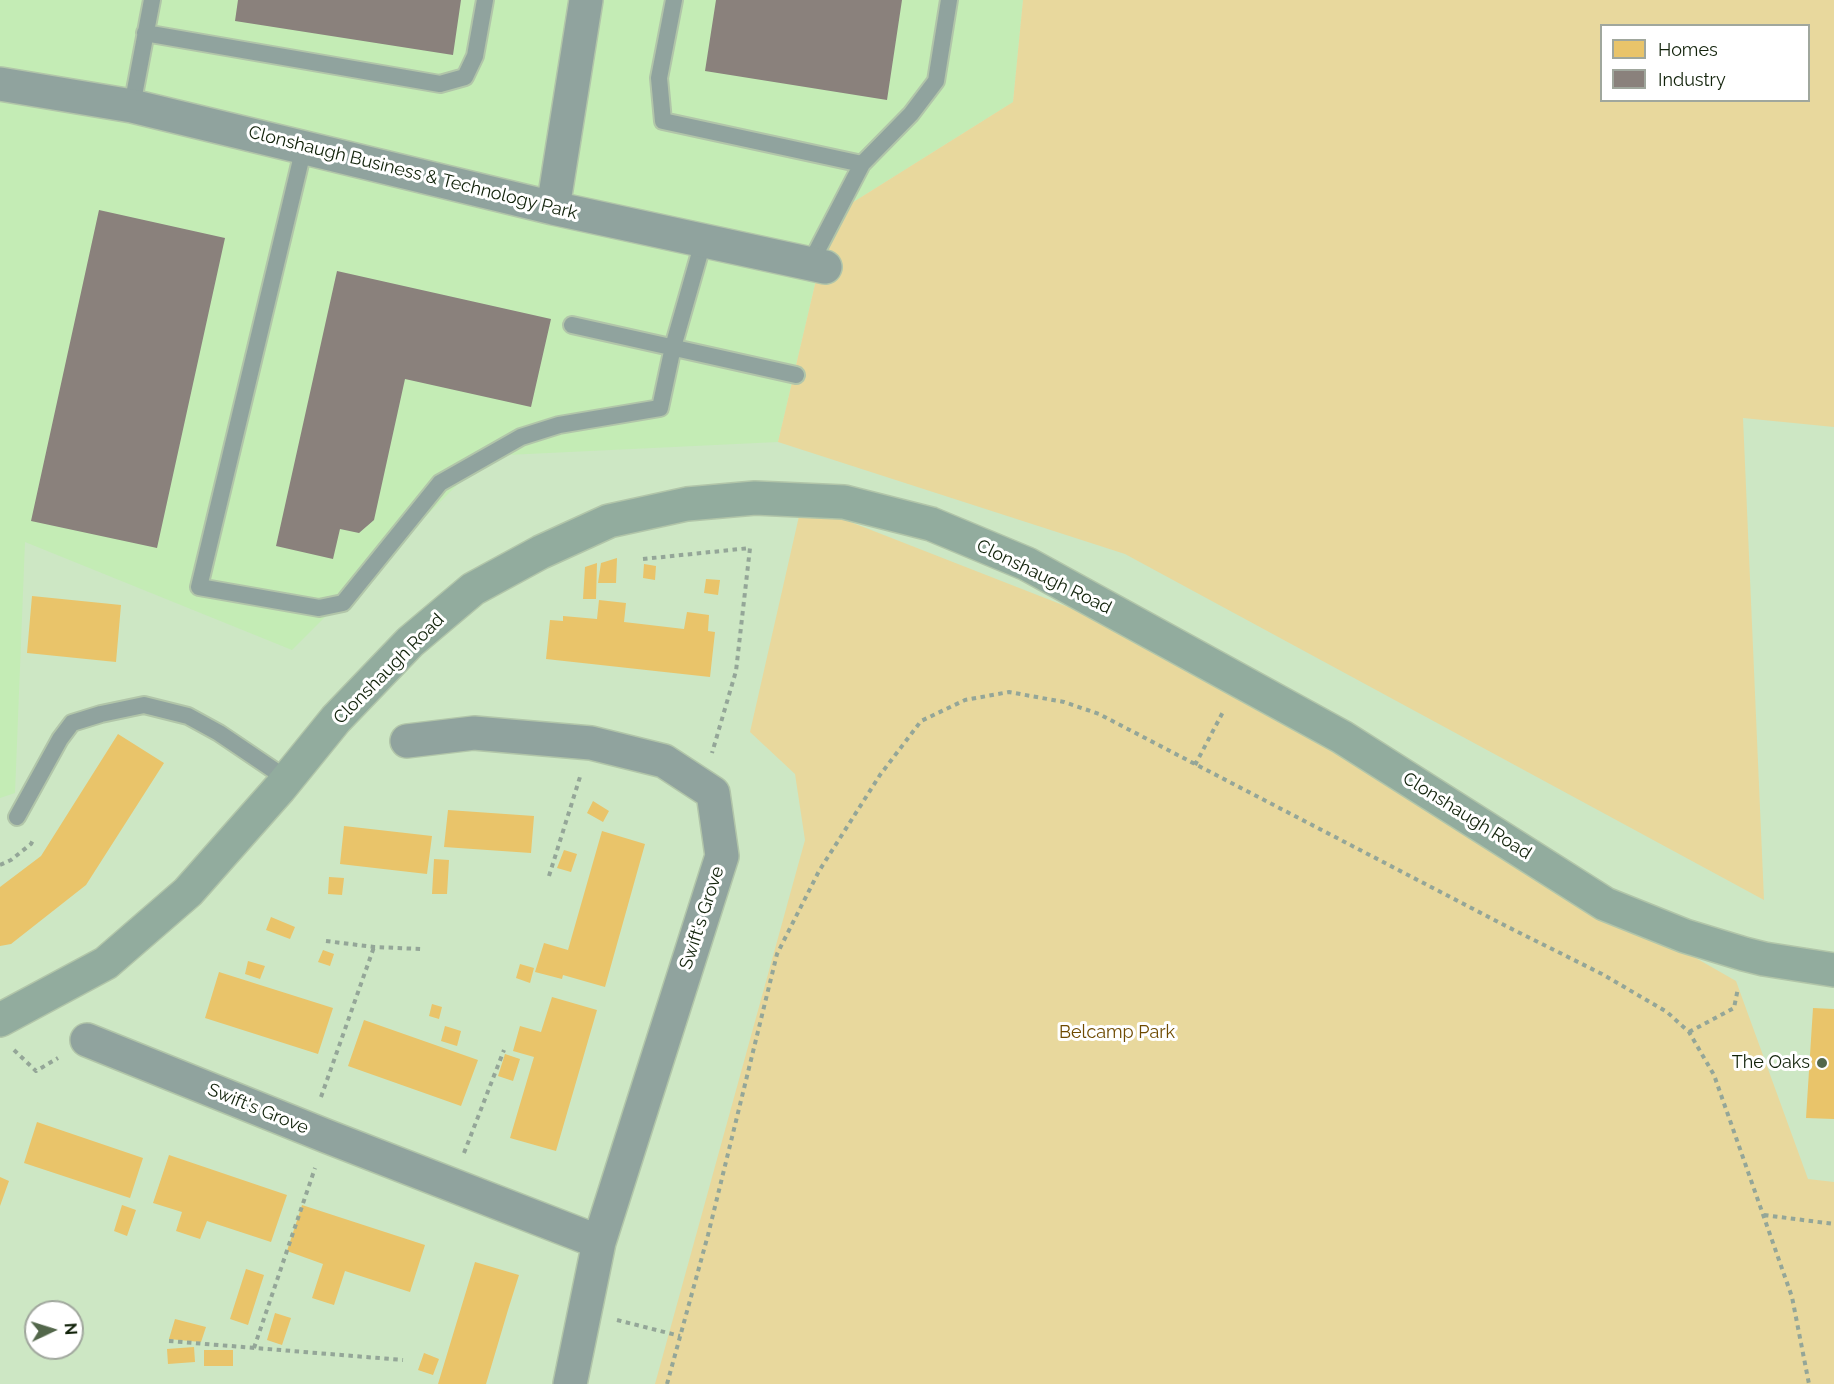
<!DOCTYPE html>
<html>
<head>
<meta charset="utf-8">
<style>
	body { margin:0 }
	#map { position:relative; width:1834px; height:1384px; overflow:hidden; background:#cde7c4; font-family:Raleway,sans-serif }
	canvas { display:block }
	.legend { position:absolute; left:1600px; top:24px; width:210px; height:78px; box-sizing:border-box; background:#fff; border:2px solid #a0a79d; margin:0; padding:8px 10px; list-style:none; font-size:18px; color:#11220a }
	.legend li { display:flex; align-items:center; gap:12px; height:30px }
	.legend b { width:30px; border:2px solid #a0a79d }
	.north { position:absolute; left:24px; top:1300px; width:60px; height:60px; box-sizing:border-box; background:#fff; border:2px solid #a0a79d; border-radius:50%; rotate:86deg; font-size:16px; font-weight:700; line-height:24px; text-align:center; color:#11220a }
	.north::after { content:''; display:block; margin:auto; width:21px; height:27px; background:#53674b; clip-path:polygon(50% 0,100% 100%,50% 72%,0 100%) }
</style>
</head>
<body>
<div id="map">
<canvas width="1834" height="1384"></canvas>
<ul class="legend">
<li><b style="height:16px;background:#e9c46a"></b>Homes</li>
<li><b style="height:16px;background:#8a817c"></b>Industry</li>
</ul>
<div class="north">N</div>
</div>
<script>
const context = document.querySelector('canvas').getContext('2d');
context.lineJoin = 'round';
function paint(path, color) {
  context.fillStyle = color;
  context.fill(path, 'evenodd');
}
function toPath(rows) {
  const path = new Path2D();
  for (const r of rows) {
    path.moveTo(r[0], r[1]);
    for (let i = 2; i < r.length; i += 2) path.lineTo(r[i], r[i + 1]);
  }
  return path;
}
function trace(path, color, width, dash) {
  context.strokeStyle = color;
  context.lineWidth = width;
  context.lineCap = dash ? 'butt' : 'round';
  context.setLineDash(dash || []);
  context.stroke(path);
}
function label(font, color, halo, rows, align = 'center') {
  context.font = font + ' Raleway,sans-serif';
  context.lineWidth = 6;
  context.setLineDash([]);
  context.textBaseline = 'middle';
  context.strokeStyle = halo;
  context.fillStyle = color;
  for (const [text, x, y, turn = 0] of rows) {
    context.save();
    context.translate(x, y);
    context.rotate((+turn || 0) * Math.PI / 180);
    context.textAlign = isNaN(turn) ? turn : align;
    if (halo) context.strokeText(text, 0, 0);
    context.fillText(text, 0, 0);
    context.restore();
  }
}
paint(toPath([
	[0,0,1023,0,1013,102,831,216,778,442,486,456,292,650,25,542,15,793,0,798]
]), '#c4ecb5');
paint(toPath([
	[1023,0,1834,0,1834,427,1743,418,1764,900,1125,554,778,442,831,216,1013,102],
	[1602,26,1808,26,1808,100,1602,100],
	[802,503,1114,625,1736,981,1808,1179,1834,1182,1834,1384,655,1384,805,840,795,774,750,732]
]), '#e8d89d');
paint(toPath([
	[617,558,616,583,598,583,601,563],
	[597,563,596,599,583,599,585,567],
	[644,564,656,566,655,580,643,578],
	[706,579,720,580,718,595,704,593],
	[32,596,121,605,116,662,27,653],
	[599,600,626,603,624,622,684,629,687,612,709,615,708,631,715,632,710,677,546,659,550,620,563,621,563,616,597,619],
	[118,734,164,763,86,885,11,944,0,946,0,887,41,856],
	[593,801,609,811,603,822,587,813],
	[448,810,534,816,531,853,444,847],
	[344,826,432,836,427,874,340,864],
	[602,831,645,844,605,987,563,975,562,979,535,972,544,943,568,950],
	[564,850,577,854,571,872,557,868],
	[434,859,449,860,447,894,432,894],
	[329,877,344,878,342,895,328,894],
	[271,917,295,927,290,939,266,930],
	[323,950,334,954,330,966,318,962],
	[248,961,265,966,260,979,245,974],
	[520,964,534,968,530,983,516,978],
	[219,972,333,1008,318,1054,205,1018],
	[552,997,597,1010,556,1151,510,1138,534,1057,513,1051,520,1026,541,1032],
	[432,1004,442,1007,439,1019,429,1016],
	[1813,1008,1834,1009,1834,1119,1806,1118],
	[364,1020,478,1060,461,1106,348,1066],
	[445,1026,461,1031,457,1046,441,1041],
	[505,1054,520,1059,513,1081,498,1076],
	[37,1122,143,1158,130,1198,24,1163],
	[169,1155,287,1195,271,1242,207,1221,200,1239,176,1231,182,1212,153,1203],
	[0,1177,9,1181,0,1206],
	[122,1205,136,1210,127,1236,114,1231],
	[302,1205,425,1245,410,1292,345,1271,334,1305,312,1298,323,1264,287,1251],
	[475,1262,519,1275,508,1310,486,1384,438,1384],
	[246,1269,264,1275,248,1325,230,1319],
	[275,1313,291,1318,282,1345,267,1340],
	[175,1319,206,1327,201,1342,169,1339],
	[194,1347,195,1362,168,1364,167,1349],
	[204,1350,233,1350,233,1366,204,1366],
	[424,1353,439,1359,433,1375,418,1370]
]), '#e9c46a');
paint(toPath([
	[238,0,461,0,453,55,235,21],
	[716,0,902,0,887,100,705,71],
	[99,210,225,238,157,548,31,521],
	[337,271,551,319,531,407,405,379,374,520,359,533,340,529,333,559,276,546]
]), '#8a817c');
const lane = toPath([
	[674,0,659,78,663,121,862,164],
	[145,33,440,84,465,77,475,56,485,0],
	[132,106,152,0],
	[304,147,199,587,319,608,343,603,440,483,521,437,559,425,660,408,673,347,703,242],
	[810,264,862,164,911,114,936,81,949,0],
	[572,325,796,375],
	[17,817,60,739,72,723,101,714,144,705,188,716,219,733,287,779]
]);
const street = toPath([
	[0,84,132,106,553,208,825,267],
	[553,208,586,0],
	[407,741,474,733,591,743,664,761,713,793,722,856,599,1242,570,1384],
	[87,1040,326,1136,599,1242]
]);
const secondary = toPath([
	[0,1020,106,963,188,892,280,788,336,719,410,642,473,589,541,552,609,521,687,504,755,498,844,502,931,524,1027,564,1342,737,1605,904,1685,936,1744,954,1764,959,1834,970]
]);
trace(lane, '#b1c5a9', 20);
trace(street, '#b1c5a9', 36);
trace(secondary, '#b1c5a9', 36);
trace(toPath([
	[643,559,750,548,736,671,712,753],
	[1195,765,1224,710],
	[0,865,11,860,31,844,34,838],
	[549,876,580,777],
	[326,941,374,947,421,949],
	[1689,1032,1734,1008,1738,988],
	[14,1050,36,1071,58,1058],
	[321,1097,374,947],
	[464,1153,504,1050],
	[1764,1215,1834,1224],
	[617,1320,680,1336],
	[169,1341,403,1360],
	[254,1348,315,1168],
	[667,1384,708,1235,777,954,819,871,880,775,921,721,965,700,1009,692,1064,702,1099,714,1504,925,1602,974,1667,1012,1689,1032,1714,1075,1792,1297,1809,1384]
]), '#94a698', 4, [4.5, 4.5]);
trace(lane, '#90a39e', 16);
trace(street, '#90a39e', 33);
trace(secondary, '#92ac9e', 33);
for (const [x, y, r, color] of [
	[1822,1063,6,"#53674b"]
]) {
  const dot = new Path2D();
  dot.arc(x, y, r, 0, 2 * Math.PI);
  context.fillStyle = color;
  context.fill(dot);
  trace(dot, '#fff', 2);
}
label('18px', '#11220a', '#fff', [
	["Clonshaugh Business & Technology Park",413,173,14],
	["Clonshaugh Road",1044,577,26],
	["Clonshaugh Road",389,669,-45],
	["Clonshaugh Road",1467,816,32],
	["Swift's Grove",702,918,-72],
	["Swift's Grove",258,1109,22]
]);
label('18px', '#6e4a00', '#fff', [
	["Belcamp Park",1117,1033]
]);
label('18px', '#11220a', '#fff', [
	["The Oaks",1810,1063]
], 'right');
</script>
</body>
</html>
